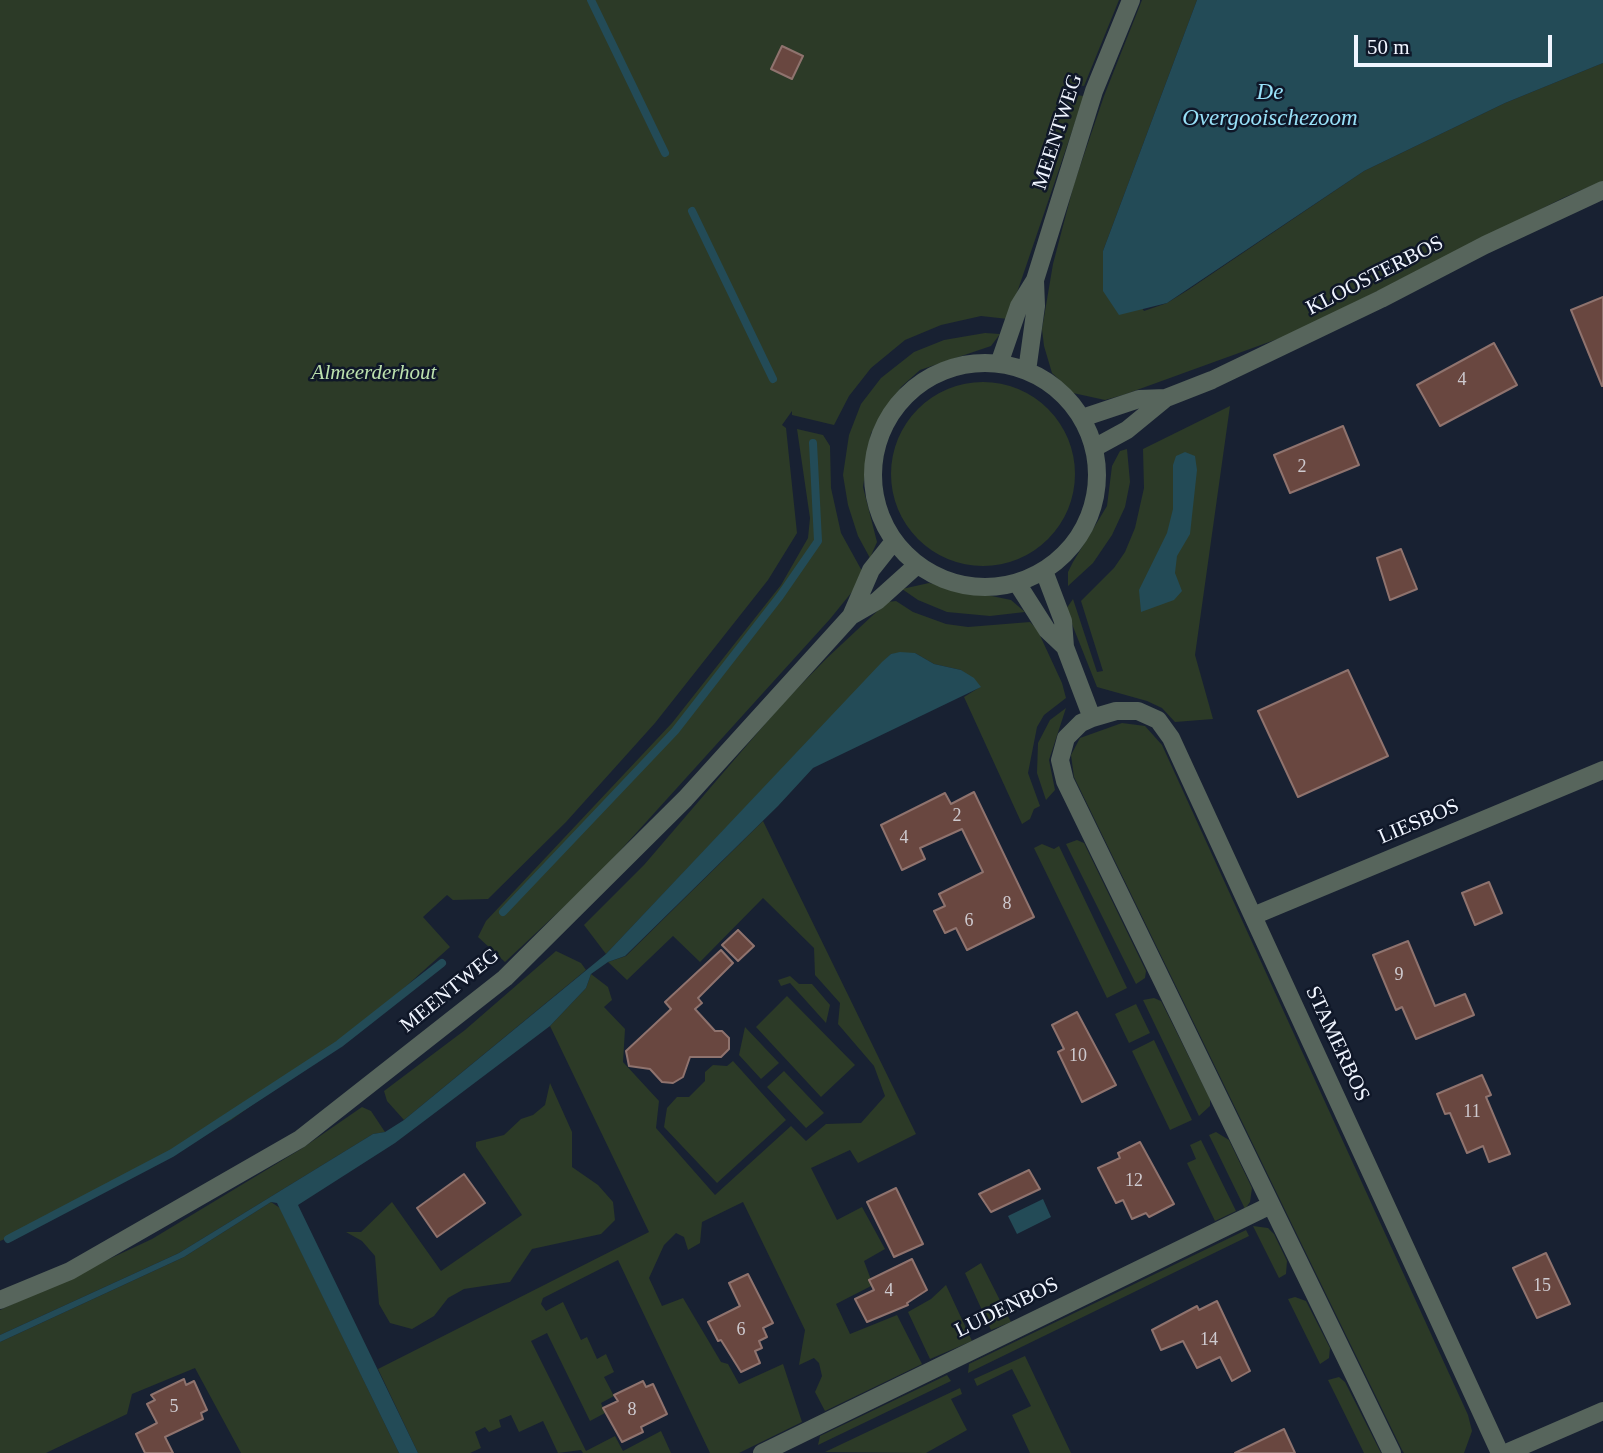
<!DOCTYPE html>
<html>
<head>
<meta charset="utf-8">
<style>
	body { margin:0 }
	#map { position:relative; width:1603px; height:1453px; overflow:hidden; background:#182132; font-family:Georgia,serif }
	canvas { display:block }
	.scale { position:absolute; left:1354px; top:35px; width:198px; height:32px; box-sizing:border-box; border:4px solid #f0f5ff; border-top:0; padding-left:9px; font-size:21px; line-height:24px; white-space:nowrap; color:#f0f5ff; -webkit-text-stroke:5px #0f1728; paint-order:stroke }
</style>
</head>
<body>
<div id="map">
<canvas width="1603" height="1453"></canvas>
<div class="scale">50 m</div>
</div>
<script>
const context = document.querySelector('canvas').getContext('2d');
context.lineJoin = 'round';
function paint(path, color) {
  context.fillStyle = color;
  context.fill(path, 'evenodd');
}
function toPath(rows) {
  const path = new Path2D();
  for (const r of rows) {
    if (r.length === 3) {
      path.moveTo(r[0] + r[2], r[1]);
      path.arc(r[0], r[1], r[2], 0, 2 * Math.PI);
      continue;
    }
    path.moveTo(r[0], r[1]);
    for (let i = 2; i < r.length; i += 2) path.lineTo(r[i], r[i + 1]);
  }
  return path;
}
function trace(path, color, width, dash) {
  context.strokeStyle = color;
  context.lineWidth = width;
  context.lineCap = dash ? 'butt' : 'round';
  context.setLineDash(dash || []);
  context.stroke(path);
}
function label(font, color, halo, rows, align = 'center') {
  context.font = font + ' Georgia,serif';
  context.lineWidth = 5;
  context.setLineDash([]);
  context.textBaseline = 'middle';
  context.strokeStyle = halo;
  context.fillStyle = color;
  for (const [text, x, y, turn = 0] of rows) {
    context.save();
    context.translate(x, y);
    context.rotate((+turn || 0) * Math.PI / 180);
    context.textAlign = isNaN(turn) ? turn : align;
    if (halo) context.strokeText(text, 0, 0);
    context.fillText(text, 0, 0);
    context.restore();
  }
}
paint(toPath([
	[0,0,1119,0,1084,86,1072,84,1068,94,1084,96,1008,319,981,316,941,325,905,340,871,368,849,396,834,425,792,415,792,411,782,425,786,428,797,533,768,580,655,723,566,822,488,899,453,900,447,895,423,917,450,947,357,1030,231,1120,45,1223,0,1241],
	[1142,0,1197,0,1103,251,1144,311,1167,303,1188,290,1364,171,1505,103,1603,63,1603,181,1563,198,1294,333,1123,395,1105,400,1073,393,1052,373,1044,346,1042,329,1053,264,1074,184,1104,96],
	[985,333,1000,334,991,346,920,370,901,387,871,433,863,487,877,542,870,558,858,536,848,505,843,475,849,435,861,404,881,378,914,352,944,340],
	[983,474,92],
	[1230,406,1195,655,1213,719,1175,722,1162,708,1147,701,1097,687,1066,609,1073,599,1097,672,1103,671,1081,601,1114,568,1125,552,1135,528,1144,488,1143,449],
	[797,429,823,435,830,446,831,488,841,533,862,571,856,587,830,619,599,874,505,962,478,937,486,921,672,723,781,585,808,538,810,518],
	[1127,449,1130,482,1125,507,1112,535,1093,563,1068,586,1068,572,1073,562,1107,506,1112,466,1120,451],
	[929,583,1011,600,1025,612,990,616,947,612,918,600,902,589],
	[896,601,913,612,946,624,968,627,1030,622,1037,629,1062,683,1066,698,1044,715,1037,727,1028,773,1040,806,1034,809,1030,819,1022,824,964,697,980,687,961,670,934,664,915,653,891,654,606,954,584,925,644,865,783,703,827,658,887,602],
	[1066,708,1049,760,1055,790,1046,800,1037,773,1038,743,1050,720],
	[1122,723,1145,726,1162,745,1468,1415,1472,1431,1464,1453,1404,1453,1402,1450,1074,777,1071,755,1080,738],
	[763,821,916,1134,858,1163,850,1150,811,1168,837,1220,862,1207,885,1249,864,1261,873,1285,836,1304,850,1334,897,1315,922,1364,825,1411,815,1392,822,1376,819,1363,814,1358,799,1365,805,1330,743,1202,702,1222,700,1243,688,1250,684,1237,676,1233,664,1245,649,1278,662,1306,683,1298,721,1362,728,1364,739,1384,783,1364,802,1422,739,1453,710,1453,618,1260,543,1298,541,1304,546,1311,563,1302,581,1340,587,1337,597,1359,606,1354,614,1372,604,1377,614,1396,601,1403,605,1413,590,1421,547,1333,531,1341,586,1451,615,1436,623,1451,661,1431,671,1453,583,1453,581,1450,558,1453,543,1421,519,1432,511,1415,499,1420,501,1427,489,1432,485,1427,475,1432,481,1448,470,1453,418,1453,378,1369,649,1232,550,1026,586,988,591,974,608,987,612,1000,604,1007,625,1029,623,1062,659,1101,656,1128,715,1195,791,1126,806,1141,826,1124,861,1123,885,1096,874,1066,838,1024,840,1003,815,975,814,948,763,898,700,962,673,936,627,980,608,962,626,956],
	[1077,840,1084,843,1146,971,1145,978,1136,984,1066,844],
	[1042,844,1054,849,1059,846,1127,988,1107,998,1034,848],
	[556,951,581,963,586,970,404,1120,387,1101,384,1091,465,1030],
	[790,976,799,984,812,984,830,1005,826,1023,790,983,781,986,778,980],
	[787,996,855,1065,821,1097,756,1027],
	[1154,998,1161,1001,1210,1099,1210,1106,1199,1116,1143,1000],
	[1136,1004,1150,1033,1129,1043,1115,1014],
	[745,1027,779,1063,761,1079,739,1055],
	[1154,1040,1192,1120,1170,1130,1132,1051],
	[733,1061,786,1120,717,1183,664,1127,667,1108,677,1097,689,1097,705,1081,705,1072,713,1065,727,1066],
	[784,1071,824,1113,806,1128,767,1087],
	[550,1083,572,1132,572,1167,598,1185,613,1202,615,1220,601,1234,532,1249,510,1282,464,1289,448,1298,434,1316,412,1329,390,1323,379,1304,375,1256,362,1241,346,1232,361,1232,392,1202,441,1271,522,1215,476,1147,476,1142,504,1135,521,1119,533,1115,545,1105],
	[362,1107,371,1111,385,1132,373,1134,179,1253,0,1335,0,1310,152,1239,301,1149],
	[1216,1132,1229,1140,1252,1188,1250,1202,1245,1209,1209,1135],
	[1201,1140,1236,1211,1215,1221,1187,1163,1196,1159,1190,1145],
	[271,1202,280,1208,399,1453,241,1453,195,1368,132,1394,127,1414,46,1453,0,1453,0,1342,184,1257],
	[1253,1226,1268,1228,1274,1234,1287,1261,1286,1274,1279,1278],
	[1246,1230,1249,1236,968,1373,969,1364],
	[981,1263,1011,1322,991,1330,965,1273],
	[946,1285,972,1341,930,1359,908,1312,931,1299],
	[1295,1297,1306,1301,1330,1348,1329,1358,1320,1364,1288,1299],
	[1025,1356,1071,1453,1030,1453,1012,1415,1031,1406,1012,1369,977,1386,974,1379],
	[947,1375,951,1381,818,1445,820,1436],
	[1339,1377,1345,1382,1381,1453,1364,1453,1328,1380],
	[960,1388,962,1394,951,1399,967,1430,926,1453,825,1452]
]), '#2c3a27');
paint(toPath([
	[1197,0,1603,0,1603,63,1505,103,1364,171,1167,303,1119,315,1103,291,1103,251],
	[1185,452,1195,456,1197,470,1190,534,1177,556,1175,573,1182,591,1174,600,1141,612,1139,590,1167,533,1173,509,1173,465,1176,456],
	[900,652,915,653,934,664,961,670,974,678,981,687,813,768,778,806,625,956,608,962,591,974,586,988,550,1026,395,1143,298,1205,418,1453,399,1453,277,1203,271,1202,184,1257,0,1342,0,1335,179,1253,373,1134,385,1132,404,1120,606,954,882,662,891,654],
	[1043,1199,1051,1217,1017,1234,1008,1216]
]), '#234b57');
trace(toPath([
	[591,0,665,153],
	[692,211,773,379],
	[503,912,675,731,780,596,818,541,813,443],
	[8,1239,172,1153,339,1044,442,963]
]), '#234b57', 8);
const building = toPath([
	[782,46,803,56,792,79,771,69,782,46],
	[1603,297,1603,386,1602,386,1571,310,1603,297],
	[1494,343,1517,385,1440,426,1417,385,1494,343],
	[1343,426,1359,465,1290,493,1274,455,1343,426],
	[1401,549,1417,589,1390,600,1377,558,1401,549],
	[1348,670,1388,756,1298,797,1258,711,1348,670],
	[974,792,1034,917,967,950,956,928,945,933,934,911,945,906,939,894,983,872,962,829,920,848,925,859,902,870,881,825,945,793,951,804,974,792],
	[1489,882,1502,913,1475,925,1462,893,1489,882],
	[738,930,754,946,738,961,722,945,738,930],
	[1408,941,1435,1006,1465,994,1474,1015,1416,1039,1402,1007,1396,1010,1373,955,1408,941],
	[721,950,733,963,698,998,702,1003,695,1009,715,1031,722,1031,729,1038,729,1049,721,1057,690,1057,683,1077,673,1083,662,1082,650,1069,629,1066,626,1051,671,1009,665,1002,721,950],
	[1077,1012,1116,1085,1082,1102,1058,1052,1064,1049,1052,1025,1077,1012],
	[1482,1075,1491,1095,1486,1097,1510,1154,1489,1162,1483,1146,1467,1153,1450,1113,1445,1114,1437,1094,1482,1075],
	[1140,1142,1174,1204,1149,1217,1146,1213,1132,1219,1123,1200,1116,1203,1098,1168,1120,1158,1118,1153,1140,1142],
	[1029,1170,1040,1189,991,1212,979,1194,1029,1170],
	[464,1174,485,1203,437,1237,417,1208,464,1174],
	[896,1188,923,1244,894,1257,867,1202,896,1188],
	[1546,1253,1570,1304,1537,1318,1513,1268,1546,1253],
	[912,1259,927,1290,907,1303,908,1305,867,1322,855,1299,874,1290,869,1280,912,1259],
	[748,1274,773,1323,763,1328,767,1337,759,1341,762,1348,755,1351,760,1363,741,1372,721,1340,718,1341,708,1322,740,1306,729,1283,748,1274],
	[1217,1301,1250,1371,1232,1381,1220,1357,1197,1368,1183,1341,1161,1350,1152,1330,1197,1306,1199,1310,1217,1301],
	[184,1379,186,1385,194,1381,207,1410,201,1413,203,1419,165,1437,173,1453,145,1453,136,1434,157,1423,147,1404,155,1400,151,1395,184,1379],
	[643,1381,646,1387,653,1384,667,1414,641,1427,643,1432,622,1442,603,1408,618,1401,614,1395,643,1381],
	[1284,1429,1295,1453,1235,1453,1284,1429]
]);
paint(building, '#694740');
trace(building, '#8f736e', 2);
trace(toPath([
	[985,475,112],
	[999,364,1019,306,1035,280,1094,91,1131,0],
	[1027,371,1036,306,1035,280],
	[1082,418,1139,399,1166,398,1212,380,1381,299,1485,245,1603,190],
	[1094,448,1127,430,1166,398],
	[1044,571,1063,621,1065,647,1092,718],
	[1017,583,1047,630,1065,647],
	[851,616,871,570,894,541],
	[1253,916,1603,770],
	[0,1300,70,1271,300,1139,505,978,685,799,851,616,877,601,917,565],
	[762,1453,1271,1205],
	[1392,1453,1065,781,1060,760,1066,738,1081,723,1092,718,1116,711,1138,711,1158,720,1171,738,1500,1453],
	[1506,1453,1603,1411]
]), '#57655c', 18);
label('18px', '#cecacf', null, [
	["4",1462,380],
	["2",1302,467],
	["2",957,816],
	["4",904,838],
	["8",1007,904],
	["6",969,921],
	["9",1399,975],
	["10",1078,1056],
	["11",1472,1112],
	["12",1134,1181],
	["15",1542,1286],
	["4",889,1291],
	["6",741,1330],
	["14",1209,1340],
	["5",174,1407],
	["8",632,1410]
]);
label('21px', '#f0f5ff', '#0f1728', [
	["MEENTWEG",1058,132,-72],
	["KLOOSTERBOS",1375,276,-27],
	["LIESBOS",1419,822,-23],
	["MEENTWEG",450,991,-39],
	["STAMERBOS",1337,1044,65],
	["LUDENBOS",1007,1308,-26]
]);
label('italic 21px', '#bce1ae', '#0f1728', [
	["Almeerderhout",374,373]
]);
label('italic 23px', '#98e1f8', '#0f1728', [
	["De",1270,93],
	["Overgooischezoom",1270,119]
]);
</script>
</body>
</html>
